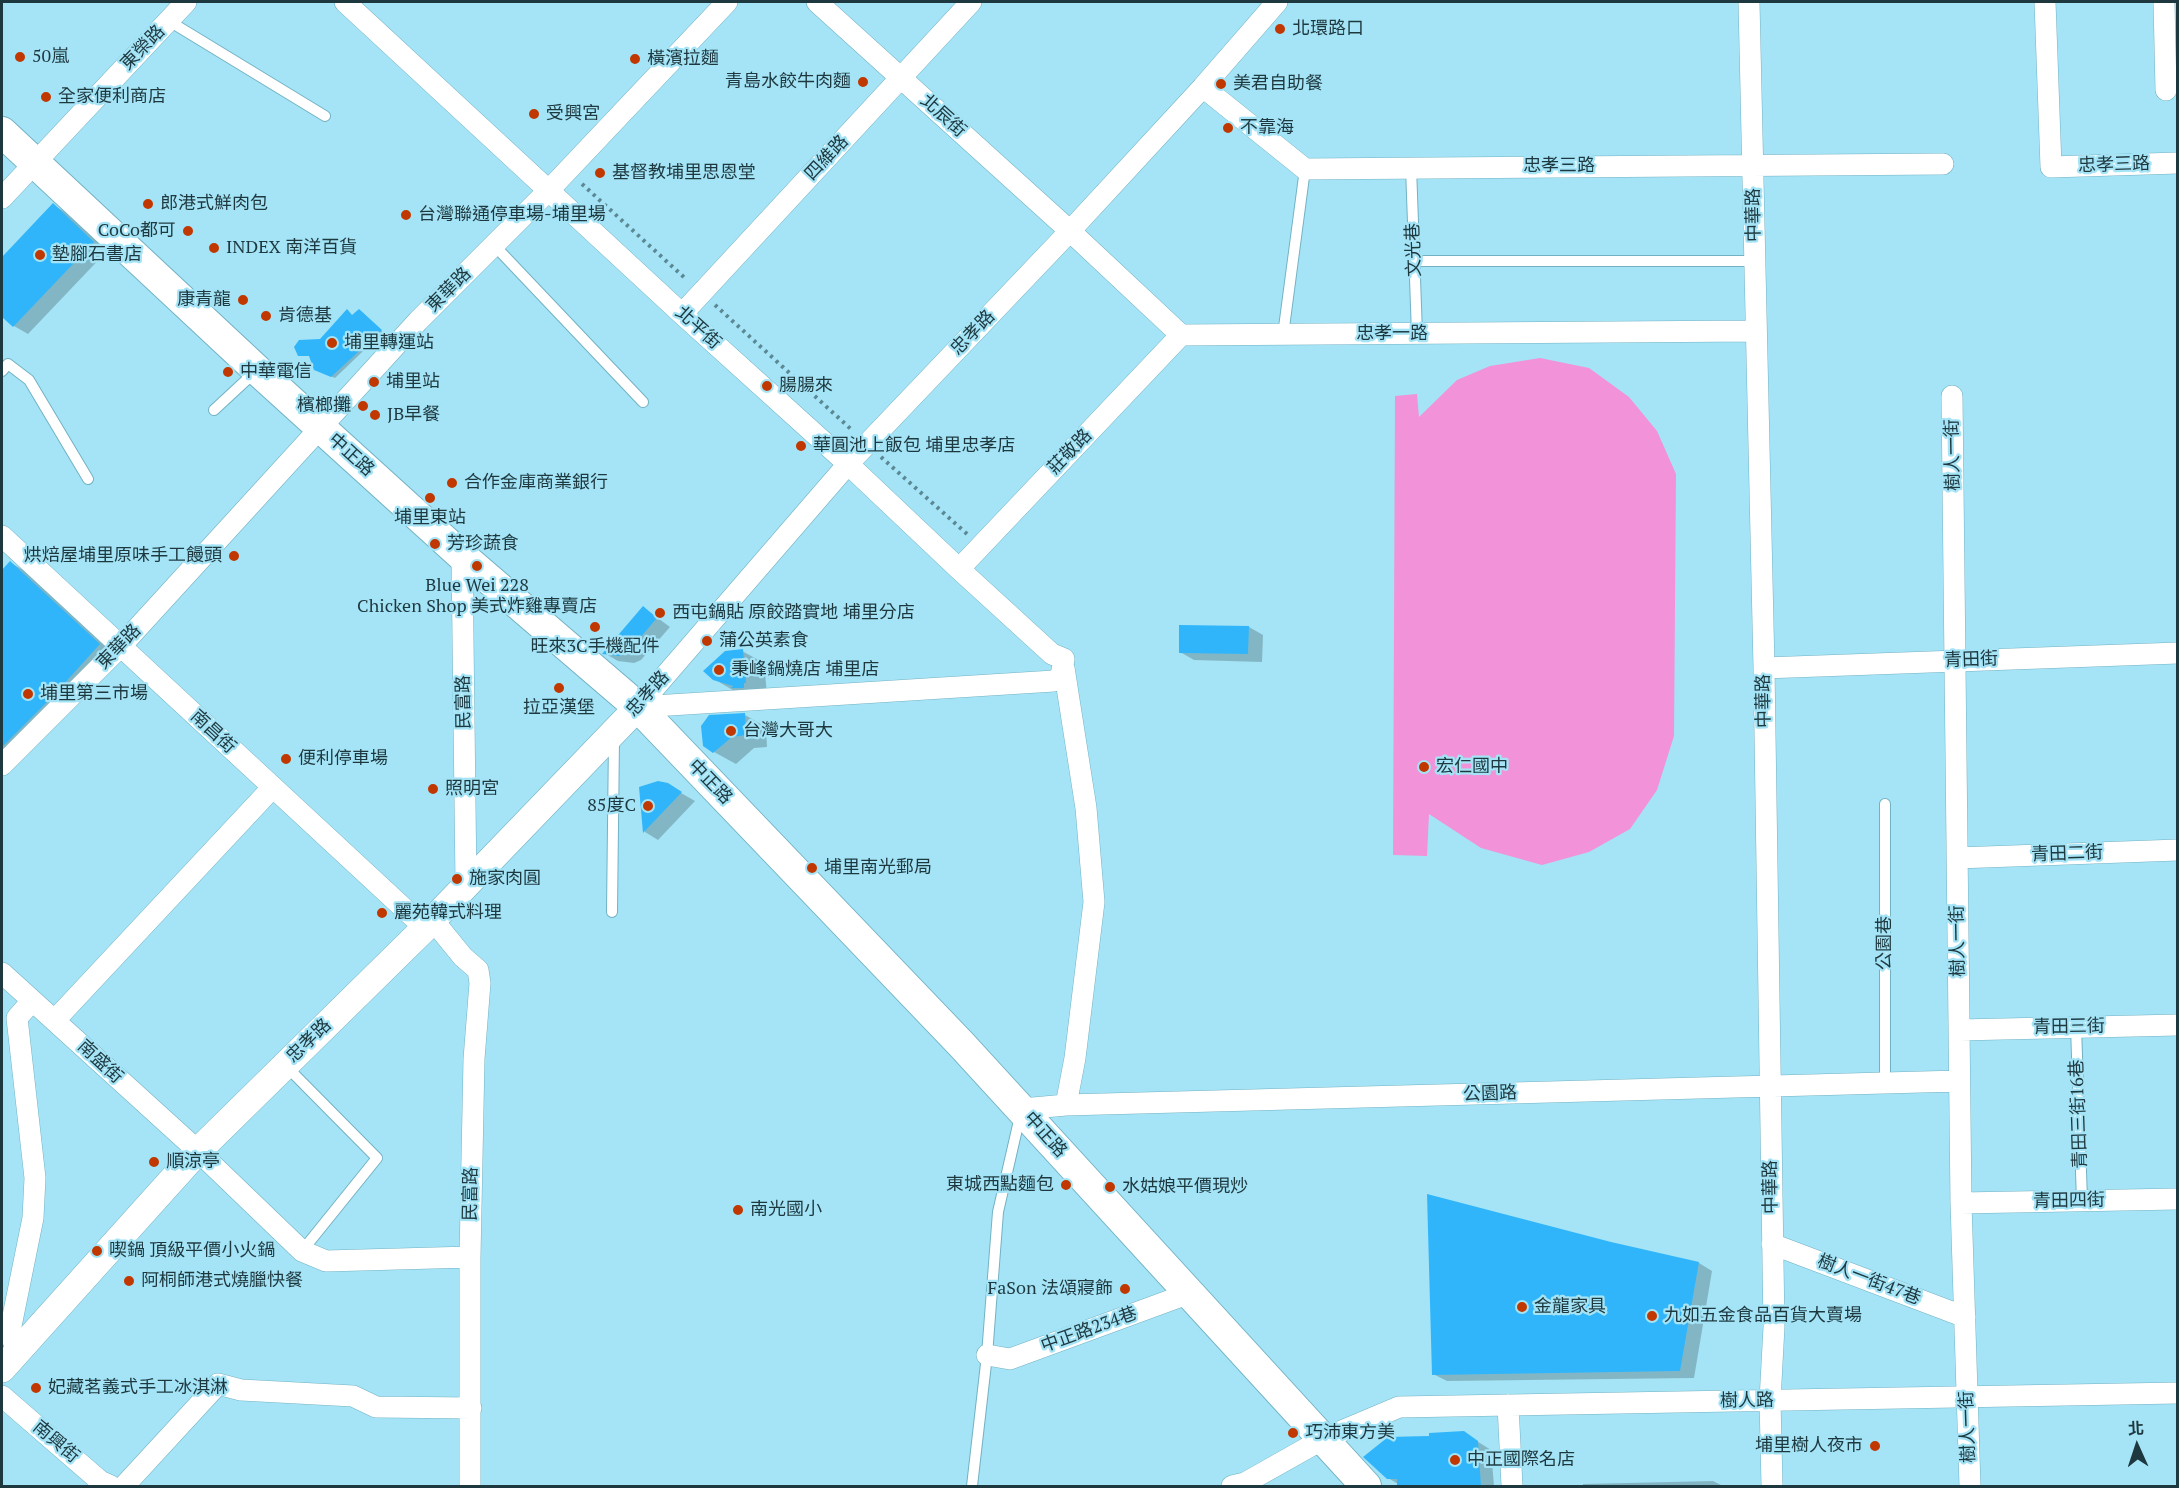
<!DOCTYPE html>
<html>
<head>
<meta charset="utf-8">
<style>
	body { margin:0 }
	#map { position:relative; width:2179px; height:1488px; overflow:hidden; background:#a4e4f6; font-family:"PT Serif","Noto Sans TC",serif }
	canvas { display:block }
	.frame { position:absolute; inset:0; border:3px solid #1e383f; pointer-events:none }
	.north { position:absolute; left:2107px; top:1416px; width:60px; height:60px; -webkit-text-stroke:4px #a4e4f6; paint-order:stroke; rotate:357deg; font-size:16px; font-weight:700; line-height:24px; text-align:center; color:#1e383f }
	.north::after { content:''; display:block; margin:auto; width:21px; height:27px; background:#1e383f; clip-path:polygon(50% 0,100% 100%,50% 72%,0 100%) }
</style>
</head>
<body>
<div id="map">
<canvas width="2179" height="1488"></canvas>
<div class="frame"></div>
<div class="north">北</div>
</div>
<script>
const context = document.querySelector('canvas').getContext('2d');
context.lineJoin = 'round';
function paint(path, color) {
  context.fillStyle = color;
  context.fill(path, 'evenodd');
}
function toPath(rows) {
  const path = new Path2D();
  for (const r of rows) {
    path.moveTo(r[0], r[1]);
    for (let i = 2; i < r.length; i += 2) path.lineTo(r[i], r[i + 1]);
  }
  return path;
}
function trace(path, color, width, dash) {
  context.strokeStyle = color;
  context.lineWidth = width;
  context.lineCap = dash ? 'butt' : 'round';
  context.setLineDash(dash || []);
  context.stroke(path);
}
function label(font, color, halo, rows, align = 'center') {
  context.font = font + ' "PT Serif","Noto Sans TC",serif';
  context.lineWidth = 4.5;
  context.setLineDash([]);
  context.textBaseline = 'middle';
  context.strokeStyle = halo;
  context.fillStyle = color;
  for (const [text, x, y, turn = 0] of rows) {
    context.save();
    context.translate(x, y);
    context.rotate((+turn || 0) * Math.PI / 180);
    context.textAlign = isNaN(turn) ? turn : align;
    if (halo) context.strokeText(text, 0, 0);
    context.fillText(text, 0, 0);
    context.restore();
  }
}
paint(toPath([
	[1540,358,1589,368,1629,397,1657,431,1676,474,1674,736,1657,790,1630,829,1589,852,1542,865,1481,848,1429,814,1427,856,1393,855,1395,396,1417,394,1419,417,1457,380,1490,366]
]), '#f292d8');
paint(toPath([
	[53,205,67,213,107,251,28,334,14,326,2,315,2,259],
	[347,311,353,316,362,312,383,332,335,378,318,371,311,356,299,355,320,340],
	[11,563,25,571,113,653,2,757,2,572],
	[644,608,670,627,641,660,634,663,618,661,604,653],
	[1249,627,1263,635,1262,662,1194,660,1180,652],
	[742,651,764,663,767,694,736,692,714,679],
	[745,715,766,727,767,747,754,748,736,764,714,752],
	[667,785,695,801,658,840,645,832,641,788],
	[1699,1263,1712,1271,1694,1378,1447,1381,1433,1374],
	[1464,1433,1491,1450,1494,1486,1399,1486,1398,1484,1388,1478,1431,1437],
	[1713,1481,1723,1486,1583,1486,1583,1484]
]), '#0003');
paint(toPath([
	[53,203,94,242,13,327,2,317,2,257],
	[347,309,352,315,359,309,382,330,331,377,314,370,309,356,298,356,294,347,299,340,320,339],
	[10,561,100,644,53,696,2,747,2,570],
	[643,606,657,618,627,653,619,656,602,654],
	[1179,625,1249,626,1248,654,1179,653],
	[743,649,746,683,744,683,744,688,731,688,733,686,713,680,703,671,725,651],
	[745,713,746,735,732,737,713,753,703,746,701,726,709,715],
	[658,781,668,783,682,792,643,833,639,787],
	[1427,1194,1611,1242,1699,1262,1680,1371,1432,1375],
	[1464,1431,1478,1441,1481,1486,1397,1486,1397,1479,1387,1479,1363,1457,1388,1437,1429,1436,1429,1433]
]), '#30b5fa');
const service = toPath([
	[169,21,325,116],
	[1411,167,1417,334],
	[494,245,643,402],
	[1414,261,1755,261],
	[1283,335,1305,169],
	[2,371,8,364,29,380,88,479],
	[214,410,255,372],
	[1885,804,1885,1082],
	[612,912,614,739],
	[2076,1027,2082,1200],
	[285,1065,377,1158,302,1251],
	[972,1486,987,1355,998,1212,1020,1116]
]);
const minor = toPath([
	[345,2,682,314,848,464,959,569,1052,654,1064,659,1061,676,1054,681,638,707],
	[817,2,1070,231,1181,335,1755,331],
	[1749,2,1764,668,1774,1327,1770,1400,1772,1486],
	[2045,2,2051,167,2178,163],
	[2164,2,2166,90],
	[1203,87,1305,169,1943,164],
	[2,198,186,2],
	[682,314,971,2],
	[1952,396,1961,1203,1970,1486],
	[2,536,425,928],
	[462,556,466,884],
	[959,569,1181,335],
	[1064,668,1086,808,1094,902,1075,1058,1066,1105],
	[1764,668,2178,653],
	[638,707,848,464,1070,231,1203,87,1277,2],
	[2,765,121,646,418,321,549,190,727,2],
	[1957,858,2178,850],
	[432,919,463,957,478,970,480,983,474,1059,470,1257,470,1486],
	[2,973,198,1151,302,1251,326,1261,470,1257],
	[55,1020,273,787],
	[1960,1030,2178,1025],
	[1022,1109,1066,1105,1959,1081],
	[1961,1203,2178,1199],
	[1772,1244,1965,1317],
	[17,1353,10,1331,33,1218,35,1178,17,1018,32,1001],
	[987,1355,1010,1359,1190,1293],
	[2,1396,100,1481,111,1486],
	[1508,1405,1512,1486],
	[124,1486,218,1384,241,1390,353,1396,376,1407,471,1408],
	[1232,1486,1245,1483,1323,1439,1399,1407,2178,1393]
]);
const tertiary = toPath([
	[2,1369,198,1151,425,928,638,707]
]);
const secondary = toPath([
	[2,132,257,370,462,556,638,707,961,1044,1366,1486]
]);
trace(service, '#73b2c3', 12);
trace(minor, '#73b2c3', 22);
trace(tertiary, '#73b2c3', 28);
trace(secondary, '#73b2c3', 32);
trace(toPath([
	[582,184,687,280],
	[715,305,853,431],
	[881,457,967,534]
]), '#5c8894', 4, [3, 4.5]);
trace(service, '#fff', 10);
trace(minor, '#fff', 21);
trace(tertiary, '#fff', 27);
trace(secondary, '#fff', 30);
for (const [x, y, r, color] of [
	[1280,29,6,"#c03800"],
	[20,57,6,"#c03800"],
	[635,59,6,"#c03800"],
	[863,82,6,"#c03800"],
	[1221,84,6,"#c03800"],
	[46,97,6,"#c03800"],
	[534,114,6,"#c03800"],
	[1228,128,6,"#c03800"],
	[600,173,6,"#c03800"],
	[148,204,6,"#c03800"],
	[406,215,6,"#c03800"],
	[188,231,6,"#c03800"],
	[214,248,6,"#c03800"],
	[40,255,6,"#c03800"],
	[243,300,6,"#c03800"],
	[266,316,6,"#c03800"],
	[332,343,6,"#c03800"],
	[228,372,6,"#c03800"],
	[374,382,6,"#c03800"],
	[767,386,6,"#c03800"],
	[363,406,6,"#c03800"],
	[375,415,6,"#c03800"],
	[801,446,6,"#c03800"],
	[452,483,6,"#c03800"],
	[430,498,6,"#c03800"],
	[435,544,6,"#c03800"],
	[234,556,6,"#c03800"],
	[477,566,6,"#c03800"],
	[660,613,6,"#c03800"],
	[595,627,6,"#c03800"],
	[707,641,6,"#c03800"],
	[719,670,6,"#c03800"],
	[559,688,6,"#c03800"],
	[28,694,6,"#c03800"],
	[731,731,6,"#c03800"],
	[286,759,6,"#c03800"],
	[1424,767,6,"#c03800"],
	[433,789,6,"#c03800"],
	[648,806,6,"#c03800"],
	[812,868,6,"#c03800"],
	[457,879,6,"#c03800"],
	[382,913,6,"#c03800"],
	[154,1162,6,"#c03800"],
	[1066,1185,6,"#c03800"],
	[1110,1187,6,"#c03800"],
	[738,1210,6,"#c03800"],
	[97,1251,6,"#c03800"],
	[129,1281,6,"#c03800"],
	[1125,1289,6,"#c03800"],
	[1522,1307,6,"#c03800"],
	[1652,1316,6,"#c03800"],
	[36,1388,6,"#c03800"],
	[1293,1433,6,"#c03800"],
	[1875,1446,6,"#c03800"],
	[1455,1460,6,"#c03800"]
]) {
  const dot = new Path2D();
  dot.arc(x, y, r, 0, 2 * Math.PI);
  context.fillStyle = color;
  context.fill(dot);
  trace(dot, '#a4e4f6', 2);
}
label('18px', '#1e383f', '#a4e4f6', [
	["北環路口",1292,29],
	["50嵐",32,57],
	["橫濱拉麵",647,59],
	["青島水餃牛肉麵",851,82,"right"],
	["美君自助餐",1233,84],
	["全家便利商店",58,97],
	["受興宮",546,114],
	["不靠海",1240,128],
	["基督教埔里思恩堂",612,173],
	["郎港式鮮肉包",160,204],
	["台灣聯通停車場-埔里場",418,215],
	["CoCo都可",176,231,"right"],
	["INDEX 南洋百貨",226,248],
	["墊腳石書店",52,255],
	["康青龍",231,300,"right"],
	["肯德基",278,316],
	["埔里轉運站",344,343],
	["中華電信",240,372],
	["埔里站",386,382],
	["腸腸來",779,386],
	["檳榔攤",351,406,"right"],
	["JB早餐",387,415],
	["華圓池上飯包 埔里忠孝店",813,446],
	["合作金庫商業銀行",464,483],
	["埔里東站",430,518,"center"],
	["芳珍蔬食",447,544],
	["烘焙屋埔里原味手工饅頭",222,556,"right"],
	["Blue Wei 228",477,586,"center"],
	["Chicken Shop 美式炸雞專賣店",477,607,"center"],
	["西屯鍋貼 原餃踏實地 埔里分店",672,613],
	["蒲公英素食",719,641],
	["旺來3C手機配件",595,647,"center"],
	["秉峰鍋燒店 埔里店",731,670],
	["埔里第三市場",40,694],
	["拉亞漢堡",559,708,"center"],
	["台灣大哥大",743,731],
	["便利停車場",298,759],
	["宏仁國中",1436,767],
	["照明宮",445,789],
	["85度C",636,806,"right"],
	["埔里南光郵局",824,868],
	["施家肉圓",469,879],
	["麗苑韓式料理",394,913],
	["順涼亭",166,1162],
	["東城西點麵包",1054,1185,"right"],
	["水姑娘平價現炒",1122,1187],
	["南光國小",750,1210],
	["喫鍋 頂級平價小火鍋",109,1251],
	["阿桐師港式燒臘快餐",141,1281],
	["FaSon 法頌寢飾",1113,1289,"right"],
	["金龍家具",1534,1307],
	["九如五金食品百貨大賣場",1664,1316],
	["妃藏茗義式手工冰淇淋",48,1388],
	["巧沛東方美",1305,1433],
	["埔里樹人夜市",1863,1446,"right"],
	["中正國際名店",1467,1460]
], 'left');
label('18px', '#1e383f', '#a4e4f6', [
	["東榮路",143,48,-46],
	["北辰街",943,116,42],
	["四維路",827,158,-47],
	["忠孝三路",2114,165,-2],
	["忠孝三路",1559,166],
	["中華路",1754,215,-91],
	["文光巷",1414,250,-92],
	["東華路",449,290,-45],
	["北平街",698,328,42],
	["忠孝路",973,333,-46],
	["忠孝一路",1392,334],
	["莊敬路",1070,452,-46],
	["中正路",351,455,42],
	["樹人一街",1953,455,-91],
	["東華路",119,647,-46],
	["青田街",1971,660,-2],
	["忠孝路",648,694,-48],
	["中華路",1764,701,-91],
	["民富路",464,702,-91],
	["南昌街",213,732,43],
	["中正路",710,782,46],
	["青田二街",2067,854,-2],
	["樹人一街",1958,941,-91],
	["公園巷",1885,943,-90],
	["青田三街",2069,1027,-1],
	["忠孝路",309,1041,-44],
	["南盛街",100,1062,43],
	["公園路",1490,1094,-2],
	["青田三街16巷",2079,1114,-92],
	["中正路",1045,1135,48],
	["中華路",1771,1187,-91],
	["民富路",471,1194,-89],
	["青田四街",2069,1201,-1],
	["樹人一街47巷",1869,1280,21],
	["中正路234巷",1089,1330,-20],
	["樹人路",1747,1401,-1],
	["樹人一街",1968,1427,-92],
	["南興街",56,1442,40]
]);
</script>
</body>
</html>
